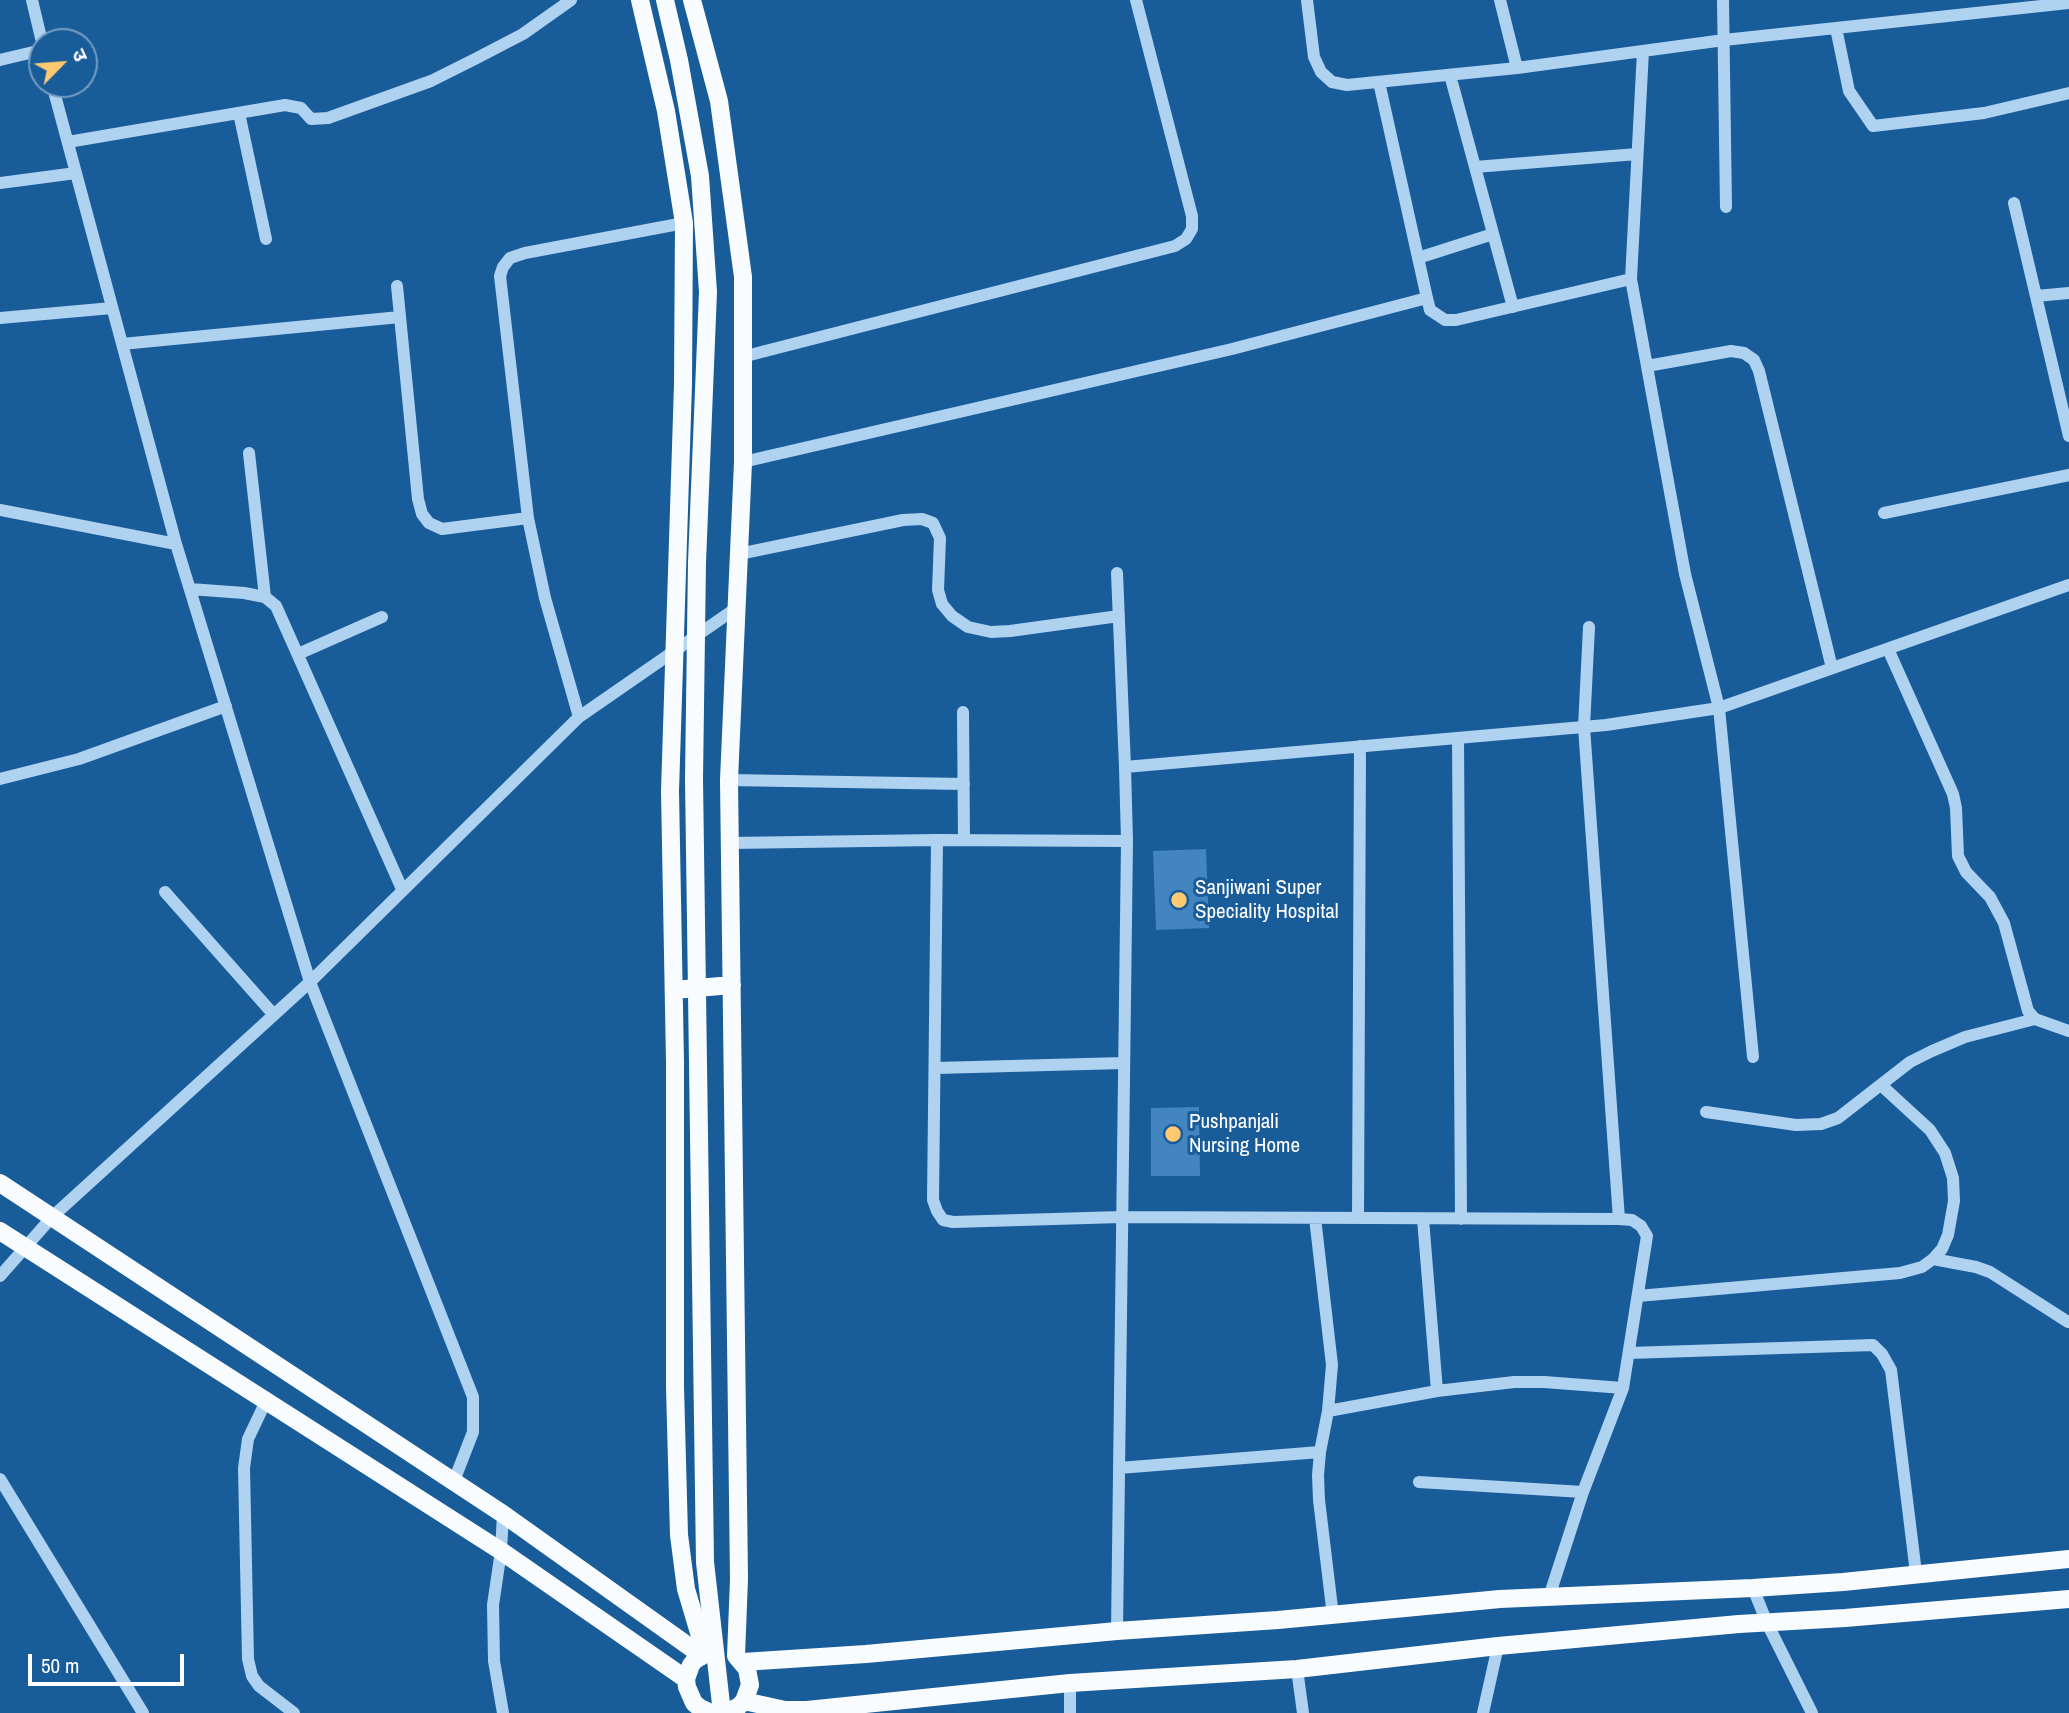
<!DOCTYPE html>
<html>
<head>
<meta charset="utf-8">
<style>
	body { margin:0 }
	#map { position:relative; width:2069px; height:1713px; overflow:hidden; background:#195c9a; font-family:"Archivo Narrow","Noto Sans Devanagari",sans-serif }
	canvas { display:block }
	.north { position:absolute; left:28px; top:28px; width:70px; height:70px; box-sizing:border-box; background:#195c9a; border:2px solid #759dc2; border-radius:50%; rotate:65deg; font-size:19px; font-weight:700; line-height:28px; text-align:center; color:#fff }
	.north::after { content:''; display:block; margin:auto; width:24px; height:32px; background:#ffc96f; clip-path:polygon(50% 0,100% 100%,50% 72%,0 100%) }
	.scale { position:absolute; left:28px; top:1654px; width:156px; height:32px; box-sizing:border-box; border:4px solid #fff; border-top:0; padding-left:9px; font-size:21px; line-height:24px; white-space:nowrap; color:#fff; -webkit-text-stroke:5px #195c9a; paint-order:stroke }
</style>
</head>
<body>
<div id="map">
<canvas width="2069" height="1713"></canvas>
<div class="north">उ</div>
<div class="scale">50 m</div>
</div>
<script>
const context = document.querySelector('canvas').getContext('2d');
context.lineJoin = 'round';
function paint(path, color) {
  context.fillStyle = color;
  context.fill(path, 'evenodd');
}
function toPath(rows) {
  const path = new Path2D();
  for (const r of rows) {
    path.moveTo(r[0], r[1]);
    for (let i = 2; i < r.length; i += 2) path.lineTo(r[i], r[i + 1]);
  }
  return path;
}
function trace(path, color, width, dash) {
  context.strokeStyle = color;
  context.lineWidth = width;
  context.lineCap = dash ? 'butt' : 'round';
  context.setLineDash(dash || []);
  context.stroke(path);
}
function label(font, color, halo, rows, align = 'center') {
  context.font = font + ' "Archivo Narrow",sans-serif';
  context.lineWidth = 6;
  context.setLineDash([]);
  context.textBaseline = 'middle';
  context.strokeStyle = halo;
  context.fillStyle = color;
  for (const [text, x, y, turn = 0] of rows) {
    context.save();
    context.translate(x, y);
    context.rotate((+turn || 0) * Math.PI / 180);
    context.textAlign = isNaN(turn) ? turn : align;
    if (halo) context.strokeText(text, 0, 0);
    context.fillText(text, 0, 0);
    context.restore();
  }
}
paint(toPath([
	[1206,849,1209,928,1156,930,1153,851],
	[1199,1107,1200,1176,1151,1176,1151,1108]
]), '#4285c1');
trace(toPath([
	[32,0,42,42],
	[1307,0,1314,57,1321,72,1332,82,1347,85,1517,68],
	[1500,0,1517,68,1724,40,2069,3],
	[1723,0,1726,207],
	[1836,28,1849,91,1873,126,1984,113,2069,93],
	[1643,51,1631,279,1685,574,1719,708,1753,1057],
	[0,60,42,50],
	[1450,75,1513,307],
	[1379,82,1427,298,1430,310,1445,320,1456,320,1631,279],
	[52,84,176,544,310,982,473,1397,473,1432,454,1481],
	[239,113,266,239],
	[68,142,285,105,301,108,311,119,328,118,431,81,475,59,523,34,571,0],
	[1475,167,1637,154],
	[0,183,76,173],
	[2014,203,2069,436],
	[1418,258,1493,234],
	[397,286,418,499,422,514,429,523,442,529,528,518],
	[2036,296,2069,293],
	[0,318,112,308],
	[122,344,400,317],
	[742,357,1175,246,1186,239,1192,229,1192,216,1136,0],
	[1647,366,1731,351,1744,353,1754,360,1759,371,1832,668],
	[249,453,265,597],
	[743,462,1232,349,1427,298],
	[0,510,176,544],
	[1884,513,2069,475],
	[739,554,903,520,922,519,933,523,940,538,938,590,942,604,952,616,968,627,991,632,1010,631,1119,616],
	[1117,573,1125,767],
	[190,589,244,593,265,597,276,606,402,889],
	[1888,649,1953,794,1956,808,1958,856,1966,872,1990,897,2004,923,2028,1011,2035,1019,2069,1031],
	[298,654,382,617],
	[963,712,964,840],
	[579,717,545,598,528,518,500,276,503,267,510,258,525,253,684,223],
	[1458,738,1461,1219],
	[0,779,79,759,226,706],
	[729,780,964,784],
	[937,840,933,1200,937,1211,943,1220,953,1222,1121,1217,1619,1219,1584,727,1589,627],
	[731,843,937,840,1127,841],
	[165,892,274,1015],
	[936,1068,1123,1063],
	[1706,1112,1796,1125,1821,1124,1838,1118,1910,1062,1932,1051,1965,1037,2035,1019],
	[1315,1218,1332,1365,1328,1411,1320,1452,1318,1475,1319,1500,1333,1616],
	[1358,1218,1360,746],
	[1423,1219,1437,1391],
	[1933,1259,1976,1267,1990,1272,2068,1322],
	[0,1276,52,1217,310,982,579,717,735,609],
	[1638,1296,1900,1273,1922,1267,1933,1259,1942,1249,1948,1235,1954,1201,1953,1178,1945,1153,1930,1130,1881,1085],
	[1629,1353,1873,1345,1882,1354,1891,1370,1916,1573],
	[266,1401,248,1439,244,1468,248,1659,252,1676,259,1686,294,1713],
	[1328,1411,1437,1391,1514,1382,1544,1382,1623,1388],
	[1119,1468,1320,1452],
	[0,1479,143,1713],
	[1419,1482,1583,1492],
	[503,1514,501,1551,493,1605,494,1661,503,1713],
	[1753,1588,1767,1623,1812,1713],
	[1549,1597,1583,1492,1623,1388,1647,1236,1641,1226,1632,1220,1619,1219],
	[1117,1631,1127,841,1125,767,1606,725,1719,708,2069,585],
	[1297,1669,1303,1713],
	[1070,1713,1070,1683],
	[1483,1713,1498,1646]
]), '#afd2f1', 12);
trace(toPath([
	[640,0,666,111,684,223,683,384,670,791,675,1062,675,1387,679,1535,686,1589,705,1653],
	[692,0,719,101,743,277,743,462,729,780,739,1579,736,1656],
	[674,990,732,985],
	[0,1183,503,1514,701,1655],
	[0,1231,501,1551,686,1679],
	[709,1652,695,1660,691,1665,686,1679,687,1687,694,1703,700,1708,711,1713],
	[743,1662,866,1654,1117,1631,1278,1620,1500,1599,1753,1588,1843,1582,2069,1559],
	[744,1701,785,1710,807,1710,1070,1683,1297,1669,1498,1646,1739,1624,1845,1618,2069,1599],
	[725,1713,738,1707,744,1701,750,1685,747,1669,736,1656]
]), '#f9fcff', 18);
trace(toPath([
	[665,0,679,60,700,176,708,292,697,562,694,779,705,1562,722,1713]
]), '#f9fcff', 18);
for (const [x, y, r, color] of [
	[1179,900,9,"#ffc96f"],
	[1173,1134,9,"#ffc96f"]
]) {
  const dot = new Path2D();
  dot.arc(x, y, r, 0, 2 * Math.PI);
  context.fillStyle = color;
  context.fill(dot);
  trace(dot, '#195c9a', 2.5);
}
label('21px', '#fff', '#195c9a', [
	["Sanjiwani Super",1195,888],
	["Speciality Hospital",1195,912],
	["Pushpanjali",1189,1122],
	["Nursing Home",1189,1146]
], 'left');
</script>
</body>
</html>
